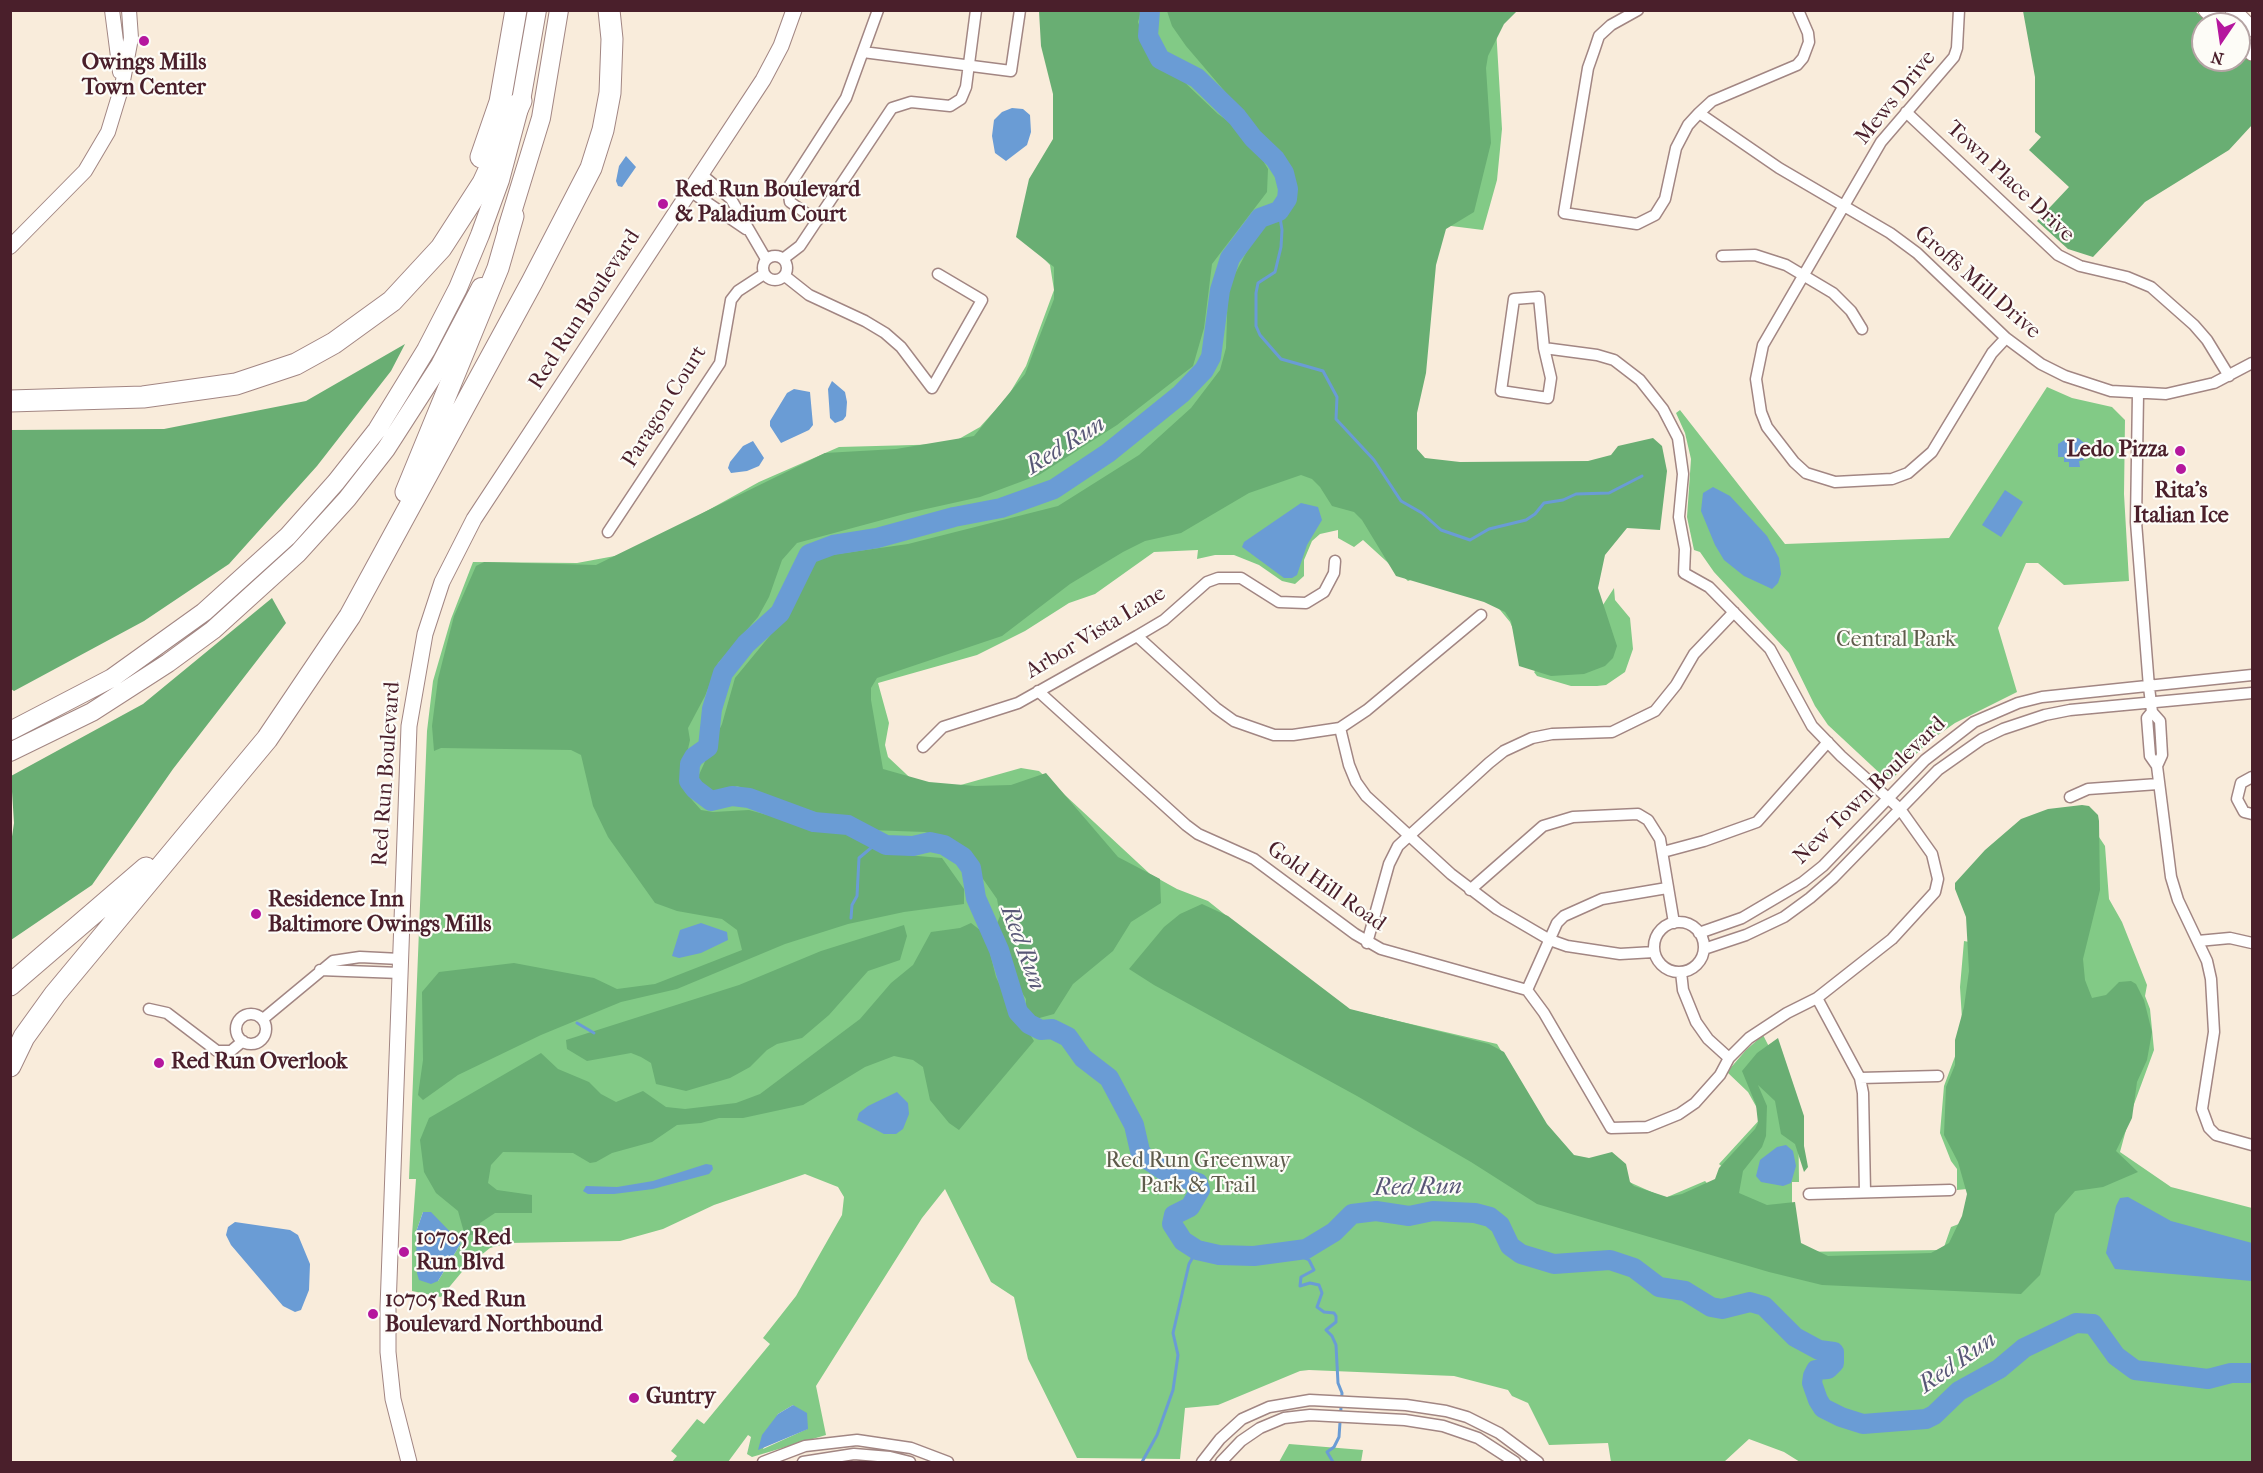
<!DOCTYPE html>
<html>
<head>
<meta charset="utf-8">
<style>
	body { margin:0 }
	#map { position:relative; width:2263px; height:1473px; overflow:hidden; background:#f9ecdb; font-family:"IM FELL French Canon",serif }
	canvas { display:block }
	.frame { position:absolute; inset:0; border:12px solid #4a1f2b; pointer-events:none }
	.north { position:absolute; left:2191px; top:12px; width:60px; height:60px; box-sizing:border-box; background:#fdfcf7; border:2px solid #b5a4a5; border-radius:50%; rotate:193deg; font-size:16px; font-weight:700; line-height:24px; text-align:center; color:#4a1f2b }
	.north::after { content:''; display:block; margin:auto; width:21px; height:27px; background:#b5179e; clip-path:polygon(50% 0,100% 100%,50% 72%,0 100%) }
</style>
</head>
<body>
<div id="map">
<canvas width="2263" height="1473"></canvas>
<div class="frame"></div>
<div class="north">N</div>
</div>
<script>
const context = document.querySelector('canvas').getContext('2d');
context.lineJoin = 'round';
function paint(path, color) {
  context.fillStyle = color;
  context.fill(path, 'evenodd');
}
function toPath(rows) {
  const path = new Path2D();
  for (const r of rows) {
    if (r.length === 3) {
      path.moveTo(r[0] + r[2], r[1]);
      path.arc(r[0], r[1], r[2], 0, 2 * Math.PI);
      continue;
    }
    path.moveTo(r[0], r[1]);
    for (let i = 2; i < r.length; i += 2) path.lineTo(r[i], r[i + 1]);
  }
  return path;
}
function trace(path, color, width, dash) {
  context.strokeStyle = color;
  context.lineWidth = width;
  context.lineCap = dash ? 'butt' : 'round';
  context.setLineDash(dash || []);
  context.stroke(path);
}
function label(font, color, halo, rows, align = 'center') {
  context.font = font + ' "IM FELL French Canon",serif';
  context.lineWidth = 4.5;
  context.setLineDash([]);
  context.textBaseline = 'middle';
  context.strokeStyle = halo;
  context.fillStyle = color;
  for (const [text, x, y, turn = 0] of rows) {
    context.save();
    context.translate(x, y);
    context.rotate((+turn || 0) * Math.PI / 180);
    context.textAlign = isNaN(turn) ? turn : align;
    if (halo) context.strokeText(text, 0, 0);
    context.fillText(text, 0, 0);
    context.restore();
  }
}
paint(toPath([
	[1044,11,1495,11,1502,129,1497,180,1483,230,1443,225,1225,407,1615,507,1522,650,1510,622,1491,599,1420,576,1408,581,1363,540,1354,547,1338,538,1338,530,1320,534,1312,541,1304,560,1304,576,1295,584,1282,581,1259,565,1234,555,1215,555,1197,559,1198,550,1154,552,1095,594,1069,603,1025,631,977,655,878,683,889,723,885,745,888,757,922,789,950,788,1021,768,1039,771,1150,874,1177,889,1208,901,1342,1008,1497,1044,1562,1152,1665,1198,1705,1181,1719,1196,1735,1178,1719,1164,1762,1117,1748,1092,1727,1072,1746,1050,1763,1035,1798,1103,1799,1182,1792,1182,1792,1252,1943,1250,1951,1227,1964,1222,1967,1211,1967,1189,1957,1190,1957,1169,1951,1161,1940,1133,1944,1086,1963,1035,1960,987,1964,941,1974,943,2097,834,2105,846,2109,899,2122,922,2147,985,2145,996,2150,1009,2154,1050,2130,1115,2120,1152,2171,1187,2252,1208,2252,1462,1800,1462,1784,1452,1749,1439,1724,1462,1611,1462,1608,1443,1549,1445,1528,1403,1512,1396,1508,1390,1454,1376,1309,1370,1300,1371,1218,1405,1185,1408,1180,1459,1077,1458,1028,1359,1014,1297,991,1282,945,1189,922,1218,816,1386,826,1435,752,1457,747,1454,751,1437,748,1435,728,1462,672,1462,677,1456,671,1451,697,1419,704,1424,770,1344,763,1338,796,1296,842,1215,844,1197,838,1187,805,1174,714,1205,663,1229,620,1241,508,1243,490,1248,466,1267,441,1297,412,1291,412,1235,416,1179,409,1179,427,731,433,681,451,619,473,562,577,563,631,553,759,482,839,447,950,444,980,427,1008,396,1026,366,1054,290,1050,265,1024,238,1065,146],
	[423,1212,461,1243,438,1281,416,1232],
	[793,1405,807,1429,763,1449,778,1414],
	[2047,387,2072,398,2112,407,2125,420,2124,494,2129,581,2064,585,2038,563,2026,563,1998,628,2017,692,1955,723,1928,742,1892,779,1886,779,1828,725,1815,706,1789,653,1714,572,1700,552,1694,550,1687,517,1691,459,1685,433,1676,413,1680,410,1785,544,1949,538],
	[1614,588,1615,600,1630,618,1633,649,1625,672,1606,685,1597,686,1571,686,1537,676,1534,672,1569,642,1601,608],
	[1289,1444,1363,1450,1361,1462,1279,1462]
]), '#82ca86');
paint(toPath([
	[1039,11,1141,11,1138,22,1150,56,1179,77,1218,114,1248,136,1268,169,1267,192,1212,264,1204,328,1193,366,1117,425,1039,475,980,497,908,513,797,543,782,560,769,597,758,617,718,663,705,696,688,728,690,740,681,780,685,792,701,810,713,812,749,810,818,829,851,833,881,853,942,858,964,889,964,904,904,912,848,924,785,944,677,989,621,1002,541,1035,458,1075,423,1100,418,1095,423,1060,422,992,439,972,514,963,594,978,617,989,655,984,742,950,737,930,722,919,677,911,655,903,608,837,593,806,581,755,571,750,441,748,434,751,432,726,438,679,454,616,476,566,484,562,596,565,825,453,896,449,974,436,1025,374,1054,299,1054,267,1016,237,1029,179,1053,139,1053,94,1041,46],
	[1167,11,1517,11,1504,24,1488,56,1486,68,1491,143,1474,212,1446,229,1436,265,1426,373,1417,413,1417,449,1425,458,1460,462,1588,461,1611,455,1618,446,1653,438,1662,446,1667,471,1660,530,1627,528,1605,555,1598,588,1617,646,1613,658,1605,666,1584,674,1551,676,1519,666,1511,621,1505,612,1484,602,1396,576,1362,520,1354,512,1332,506,1320,487,1312,479,1301,475,1249,493,1181,533,1145,541,1123,552,1070,584,1002,636,877,678,871,688,871,700,883,769,929,782,975,786,1011,785,1046,773,1118,857,1160,879,1161,903,1131,922,1113,951,1073,984,1054,1014,1032,1020,1026,1010,1026,999,1013,978,996,926,1000,916,997,899,958,843,925,832,869,830,737,786,710,796,701,789,698,777,722,724,735,678,787,615,797,590,814,563,824,556,908,544,1058,506,1139,455,1191,408,1220,370,1226,348,1228,287,1263,221,1290,184,1269,143,1186,46,1172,26],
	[2023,11,2195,11,2210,24,2203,24,2203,60,2239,60,2239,49,2252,61,2252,125,2229,150,2145,202,2093,257,2068,249,2037,221,2069,187,2029,150,2041,137,2035,132,2035,77],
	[405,344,391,371,317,466,229,564,144,621,14,691,11,689,11,430,164,429,306,401],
	[272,598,286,623,173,769,92,885,11,940,10,850,14,823,11,776,143,704],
	[2082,805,2089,806,2098,815,2099,821,2100,890,2083,959,2085,980,2092,998,2106,995,2119,982,2131,981,2136,984,2144,1000,2152,1032,2147,1060,2137,1082,2132,1118,2116,1151,2138,1172,2103,1187,2075,1191,2055,1214,2040,1275,2021,1294,1822,1285,1769,1272,1537,1204,1471,1162,1357,1096,1154,985,1129,969,1164,927,1180,914,1202,904,1228,916,1350,1009,1489,1044,1504,1052,1547,1124,1574,1155,1589,1158,1612,1152,1626,1164,1630,1182,1634,1186,1667,1197,1682,1194,1715,1179,1719,1168,1755,1129,1758,1123,1756,1105,1742,1071,1757,1053,1778,1038,1804,1116,1804,1146,1808,1167,1804,1172,1795,1144,1781,1134,1775,1101,1758,1085,1767,1106,1766,1136,1762,1147,1743,1171,1739,1193,1767,1205,1795,1202,1801,1243,1828,1256,1931,1253,1949,1243,1962,1216,1967,1194,1958,1162,1944,1135,1946,1087,1955,1065,1955,1040,1964,1007,1969,971,1966,917,1955,889,1955,883,1985,850,2021,819,2048,809],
	[971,923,980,930,988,945,996,977,1009,1004,1010,1016,1028,1031,1034,1041,959,1130,949,1123,930,1100,923,1067,913,1060,894,1056,865,1067,803,1105,743,1118,719,1118,701,1123,677,1125,652,1142,612,1153,596,1162,590,1163,573,1153,503,1152,491,1165,488,1183,497,1190,532,1195,532,1213,495,1213,480,1223,477,1234,465,1236,458,1211,436,1193,424,1172,420,1140,429,1118,541,1053,558,1069,589,1082,601,1094,616,1102,643,1091,666,1107,685,1109,736,1103,760,1094,860,1019,891,983,913,965,931,932,960,928],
	[904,925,907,936,900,960,868,971,829,1015,802,1038,777,1044,767,1050,750,1067,730,1078,686,1091,656,1084,651,1063,641,1057,631,1053,587,1061,567,1049,566,1040,739,985,821,951]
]), '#69ae73');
paint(toPath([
	[1012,108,1023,109,1030,115,1031,132,1027,145,1006,161,995,153,992,136,994,120,1002,112],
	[626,156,636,167,622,187,618,186,616,181,619,166],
	[832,381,845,392,847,402,846,416,843,420,835,423,830,418,828,389],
	[794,389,810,392,813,425,809,430,781,443,770,426,770,421,787,393],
	[2078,438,2083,442,2088,442,2088,455,2084,456,2084,460,2079,461,2080,467,2069,467,2069,462,2064,462,2064,457,2058,457,2058,444,2066,439],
	[753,441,764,458,759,466,747,471,731,473,728,468,730,462,743,446],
	[1713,487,1730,496,1767,536,1779,558,1781,574,1778,583,1772,589,1744,576,1724,560,1715,545,1701,511,1703,493],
	[2005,490,2023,502,2001,537,1982,525],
	[1301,503,1318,507,1322,520,1307,545,1297,575,1292,578,1284,578,1242,547,1244,542],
	[701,923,727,932,728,940,701,953,679,958,672,956,680,930],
	[897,1092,908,1103,909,1114,903,1129,896,1134,884,1134,857,1120,859,1113,868,1106],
	[1786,1145,1793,1151,1796,1166,1791,1183,1783,1186,1761,1182,1756,1176,1760,1160,1777,1147],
	[706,1164,712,1165,713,1169,709,1174,653,1189,614,1194,588,1194,583,1191,586,1186,617,1187,653,1181],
	[2128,1197,2171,1221,2252,1243,2252,1281,2115,1269,2106,1253,2116,1206,2120,1198],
	[423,1212,431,1212,461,1243,438,1281,431,1284,419,1280,417,1273,416,1232],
	[235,1222,290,1230,298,1235,310,1264,309,1290,301,1310,295,1312,283,1306,231,1245,226,1235,228,1227],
	[793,1405,807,1413,808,1429,758,1450,762,1435,778,1414]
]), '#6a9cd5');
trace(toPath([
	[1279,211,1282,230,1281,247,1275,272,1258,283,1256,293,1256,326,1260,335,1281,359,1323,371,1337,397,1336,419,1374,460,1401,501,1422,513,1441,530,1470,540,1489,529,1526,520,1535,514,1544,503,1563,500,1576,494,1609,493,1642,476],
	[851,918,852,905,857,896,859,858,878,842],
	[577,1023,594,1033],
	[1299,1249,1300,1256,1309,1260,1314,1270,1301,1277,1300,1286,1310,1283,1319,1285,1322,1293,1317,1307,1324,1312,1334,1313,1336,1316,1336,1322,1326,1330,1332,1336,1336,1345,1338,1383,1342,1393,1339,1437,1334,1447,1327,1452,1333,1462],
	[1142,1462,1157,1435,1173,1390,1178,1355,1173,1333,1189,1264,1197,1250]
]), '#6a9cd5', 3);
trace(toPath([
	[1150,10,1148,36,1160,59,1197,78,1237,117,1253,138,1275,159,1284,173,1288,189,1287,199,1279,211,1260,218,1230,258,1220,290,1211,357,1204,370,1181,394,1108,453,1054,489,1001,508,954,517,877,538,833,545,809,554,780,613,746,644,723,673,712,709,708,747,694,757,690,764,689,781,695,789,711,801,732,796,749,798,814,822,848,825,886,845,913,846,930,842,944,845,963,857,971,868,976,898,999,950,1018,1012,1029,1024,1041,1030,1052,1029,1068,1037,1083,1058,1109,1078,1134,1125,1140,1151,1145,1158,1166,1172,1198,1183,1200,1190,1190,1207,1174,1215,1172,1224,1183,1241,1197,1250,1219,1255,1254,1256,1306,1249,1334,1232,1352,1214,1376,1211,1409,1216,1433,1211,1475,1213,1490,1217,1500,1225,1510,1246,1521,1254,1554,1264,1610,1260,1634,1268,1659,1287,1685,1291,1711,1307,1722,1309,1750,1302,1764,1306,1795,1337,1819,1350,1834,1352,1834,1363,1828,1369,1816,1370,1813,1376,1812,1383,1818,1400,1823,1408,1841,1417,1863,1424,1926,1419,1934,1415,1959,1391,1999,1369,2024,1348,2076,1323,2093,1324,2116,1356,2135,1370,2208,1379,2231,1373,2252,1373]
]), '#6a9cd5', 20);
const minor = toPath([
	[1638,10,1611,25,1599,36,1594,51,1588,68,1564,213,1637,224,1655,215,1665,199,1676,148,1688,125,1699,113,1712,101,1797,65,1803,58,1809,42,1808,33,1798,10],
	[1959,10,1957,48,1954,57,1881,142,1763,345,1756,379,1761,412,1767,427,1794,462,1806,473,1835,482,1892,479,1908,473,1932,452,1992,353,2006,338],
	[863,52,1011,71,1020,10],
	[1906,112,2058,255,2080,266,2127,277,2151,287,2194,325,2207,340,2229,376],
	[1699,113,1779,168,1890,233,1917,253,2006,338,2041,364,2065,376,2111,391,2166,394,2214,383,2252,363],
	[701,174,731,199,766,259],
	[690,191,746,229],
	[817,221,790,202,788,188,846,98,878,10],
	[775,268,12],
	[1722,256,1755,255,1786,265,1833,293,1851,311,1862,329],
	[783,259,800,246,892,108,911,102,950,106,961,99,966,87,976,10],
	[785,276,809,295,865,321,885,333,901,347,932,388,982,300,938,274],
	[2138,394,2136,522,2149,687,2152,712,2160,721,2162,755,2157,766],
	[608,532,720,363,731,300,738,291,764,274],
	[1137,636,1216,708,1234,721,1274,735,1293,735,1340,728,1367,710,1481,615],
	[1038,691,1186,825,1198,834,1254,859,1355,934,1381,949,1527,990,1557,923,1564,916,1602,899,1667,888],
	[2152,712,2147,718,2150,756,2157,766,2171,877,2178,900,2207,961,2211,979,2214,1032,2202,1109,2209,1128,2216,1135,2252,1145],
	[1340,728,1349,765,1356,782,1366,796,1451,874,1497,909,1550,940,1567,946,1620,954,1654,952],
	[923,747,943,727,1018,703,1137,636,1164,620,1207,582,1218,578,1241,578,1279,602,1306,603,1324,592,1334,573,1335,561],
	[2252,777,2241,783,2237,799,2244,812,2252,814],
	[2070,797,2088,789,2158,784],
	[1663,852,1704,841,1757,822,1828,742],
	[1470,890,1543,826,1573,817,1638,814,1648,820,1660,839,1674,923],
	[1679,947,25],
	[1699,933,1742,918,1803,882,1823,866,1925,760,1974,722,2018,703,2042,697,2252,675],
	[2198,941,2230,938,2252,943],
	[1367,943,1389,864,1398,846,1489,763,1504,751,1532,738,1552,734,1612,732,1655,711,1676,685,1694,654,1734,612],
	[1704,949,1746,935,1784,917,1810,898,1833,878,1938,770,1982,739,2003,729,2045,715,2070,710,2252,693],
	[320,970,400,973],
	[1681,972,1683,990,1696,1022,1708,1039,1729,1058],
	[1527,990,1544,1013,1611,1128,1647,1127,1679,1114,1695,1103,1720,1075,1729,1058,1749,1038,1787,1013,1817,998,1892,939,1935,892,1938,879,1932,854,1900,809,1841,756,1812,726,1770,649,1709,587,1684,573,1685,549,1679,517,1683,474,1678,438,1663,409,1640,380,1614,360,1597,355,1544,348,1551,378,1548,398,1501,391,1514,299,1539,297,1544,348],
	[1817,998,1860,1078,1863,1093,1865,1192],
	[149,1009,167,1013,217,1051,231,1051,243,1041],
	[251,1029,15],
	[263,1019,333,961,360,957,400,959],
	[1860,1078,1938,1076],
	[1809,1194,1950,1190],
	[763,1462,805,1446,857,1440,911,1448,948,1462],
	[803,1462,854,1454,890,1457,910,1462],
	[1202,1462,1220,1439,1242,1419,1269,1407,1310,1400,1406,1405,1446,1411,1467,1417,1499,1433,1538,1462],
	[1221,1462,1241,1441,1260,1428,1284,1418,1310,1415,1405,1420,1443,1426,1478,1438,1515,1462]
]);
const tertiary = toPath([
	[112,10,120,72],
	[10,247,85,171,108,132,122,86,131,38,129,10]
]);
const secondary = toPath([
	[2206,10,2221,24],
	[2233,10,2252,29],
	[2239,40,2252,53],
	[409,1462,393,1399,388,1352,388,1308,409,726,425,634,442,582,474,519,763,80,781,46,794,10]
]);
const primary = toPath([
	[507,229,541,118,559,10],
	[10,731,112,678,204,612,288,536,336,482,377,430,426,350,458,288,480,235,500,180,521,101,537,10],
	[10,752,92,712,168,663,213,630,298,553,347,499,386,449,440,365,481,287]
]);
const motorway = toPath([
	[481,157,500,102,516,10],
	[10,401,143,397,236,384,296,364,334,343,392,301,441,248,483,183,521,101],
	[406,492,498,268,513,216],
	[10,985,146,868],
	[10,1066,24,1037,55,994,267,739,350,616,532,282,591,168,603,130,610,93,612,39,609,10]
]);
trace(minor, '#a28683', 13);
trace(tertiary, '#a28683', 16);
trace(secondary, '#a28683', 17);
trace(primary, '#a28683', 20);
trace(motorway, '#a28683', 23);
trace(minor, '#fff', 10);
trace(tertiary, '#fff', 14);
trace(secondary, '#fff', 15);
trace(primary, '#fff', 18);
trace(motorway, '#fff', 21);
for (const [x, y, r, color] of [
	[144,41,6,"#b5179e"],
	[663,204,6,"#b5179e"],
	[2180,451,6,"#b5179e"],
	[2181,469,6,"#b5179e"],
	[256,914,6,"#b5179e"],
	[159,1063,6,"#b5179e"],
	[404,1252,6,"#b5179e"],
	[373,1314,6,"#b5179e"],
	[634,1398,6,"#b5179e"]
]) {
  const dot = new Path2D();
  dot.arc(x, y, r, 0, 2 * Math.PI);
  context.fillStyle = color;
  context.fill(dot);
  trace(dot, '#fdfcf7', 2);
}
label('bold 22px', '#4a1f2b', '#fdfcf7', [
	["Owings Mills",144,64,"center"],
	["Town Center",144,89,"center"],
	["Red Run Boulevard",675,191],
	["& Paladium Court",675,216],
	["Ledo Pizza",2168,451,"right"],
	["Rita's",2181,492,"center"],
	["Italian Ice",2181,517,"center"],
	["Residence Inn",268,901],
	["Baltimore Owings Mills",268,926],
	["Red Run Overlook",171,1063],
	["10705 Red",416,1239],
	["Run Blvd",416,1264],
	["10705 Red Run",385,1301],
	["Boulevard Northbound",385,1326],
	["Guntry",646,1398]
], 'left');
label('22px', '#4a1f2b', '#fdfcf7', [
	["Mews Drive",1896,98,-51],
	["Town Place Drive",2010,182,43],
	["Groffs Mill Drive",1977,283,41],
	["Red Run Boulevard",585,310,-57],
	["Paragon Court",665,407,-58],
	["Arbor Vista Lane",1096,633,-31],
	["Red Run Boulevard",387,774,-86],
	["New Town Boulevard",1870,791,-44],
	["Gold Hill Road",1326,887,35]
]);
label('22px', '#5e5b4b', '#fdfcf7', [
	["Central Park",1896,641],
	["Red Run Greenway",1198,1162],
	["Park & Trail",1198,1187]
]);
label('italic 24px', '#585777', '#fdfcf7', [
	["Red Run",1066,446,-32],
	["Red Run",1022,948,70],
	["Red Run",1418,1188,-1],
	["Red Run",1958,1363,-35]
]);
</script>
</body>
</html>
